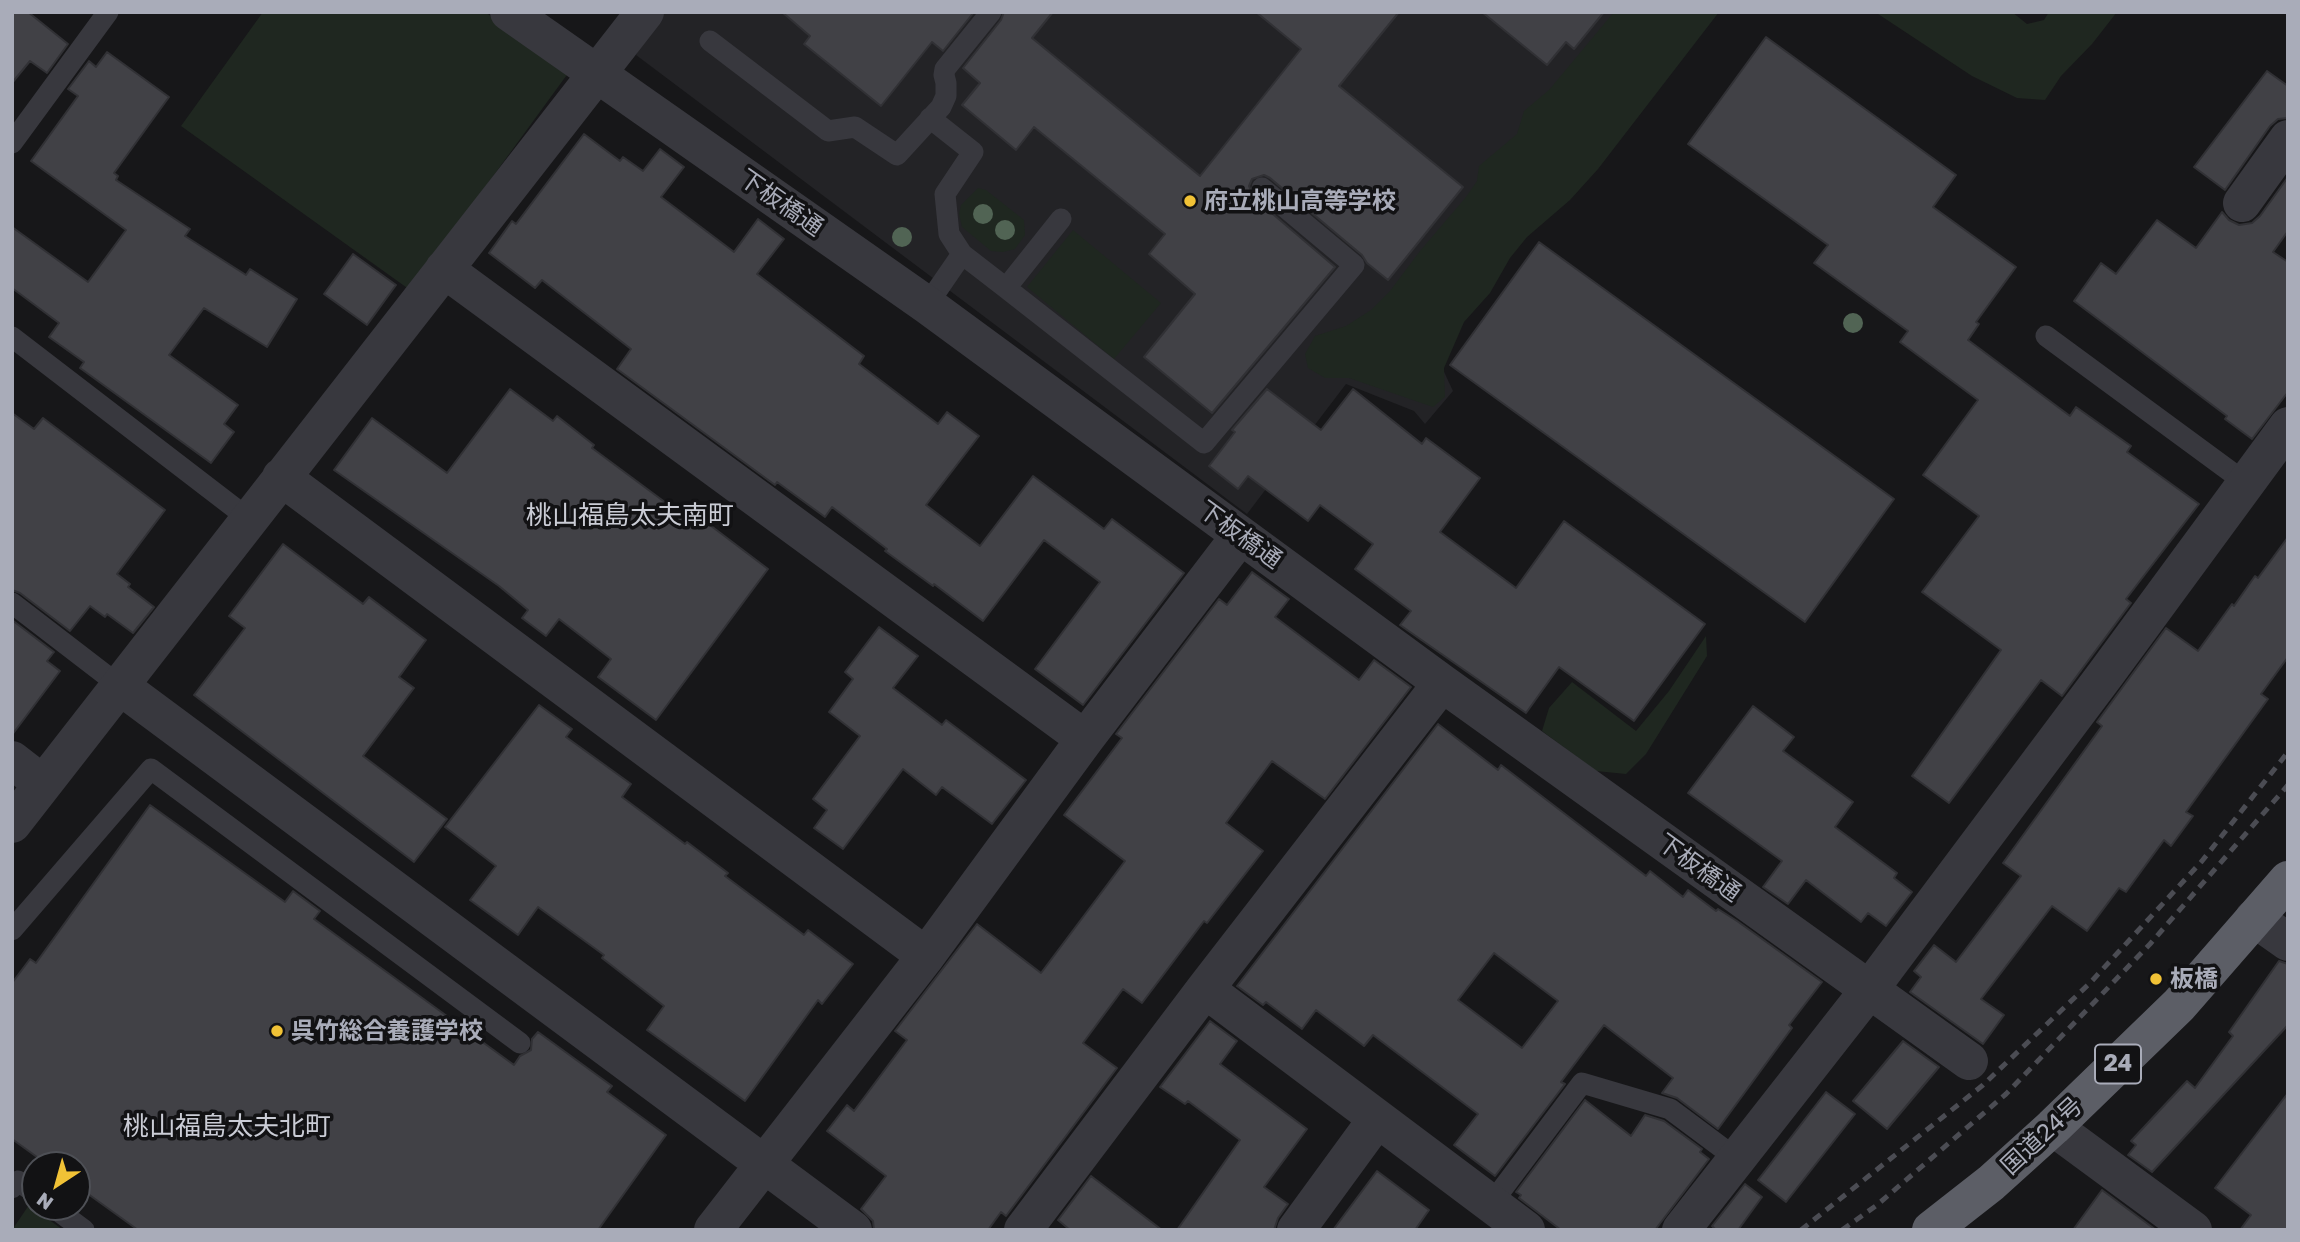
<!DOCTYPE html>
<html>
<head>
<meta charset="utf-8">
<style>
	body { margin:0 }
	#map { position:relative; width:2300px; height:1242px; overflow:hidden; background:#171719; font-family:"Golos Text",sans-serif }
	canvas { display:block }
	.frame { position:absolute; inset:0; border:14px solid #a9acb9; pointer-events:none }
	.north { position:absolute; left:21px; top:1151px; width:70px; height:70px; box-sizing:border-box; background:#121214; border:2px solid #4e5056; border-radius:50%; rotate:216deg; font-size:19px; font-weight:700; line-height:28px; text-align:center; color:#a9acb9 }
	.north::after { content:''; display:block; margin:auto; width:24px; height:32px; background:#f1c236; clip-path:polygon(50% 0,100% 100%,50% 72%,0 100%) }
</style>
</head>
<body>
<div id="map">
<canvas width="2300" height="1242"></canvas>
<div class="frame"></div>
<div class="north">N</div>
</div>
<script>
const context = document.querySelector('canvas').getContext('2d');
context.lineJoin = 'round';
function paint(path, color) {
  context.fillStyle = color;
  context.fill(path, 'evenodd');
}
function toPath(rows) {
  const path = new Path2D();
  for (const r of rows) {
    path.moveTo(r[0], r[1]);
    for (let i = 2; i < r.length; i += 2) path.lineTo(r[i], r[i + 1]);
  }
  return path;
}
function trace(path, color, width, dash) {
  context.strokeStyle = color;
  context.lineWidth = width;
  context.lineCap = dash ? 'butt' : 'round';
  context.setLineDash(dash || []);
  context.stroke(path);
}
function label(font, color, halo, rows, align = 'center') {
  context.font = font + ' "Golos Text","Noto Sans JP",sans-serif';
  context.lineWidth = 7;
  context.setLineDash([]);
  context.textBaseline = 'middle';
  context.strokeStyle = halo;
  context.fillStyle = color;
  for (const [text, x, y, turn = 0] of rows) {
    context.save();
    context.translate(x, y);
    context.rotate((+turn || 0) * Math.PI / 180);
    context.textAlign = isNaN(turn) ? turn : align;
    if (halo) context.strokeText(text, 0, 0);
    context.fillText(text, 0, 0);
    context.restore();
  }
}
paint(toPath([
	[661,12,1705,12,1432,346,1453,391,1425,424,1414,411,1346,384,1247,514,636,55,652,23]
]), '#232326');
paint(toPath([
	[263,12,485,12,569,72,410,290,181,126],
	[1614,12,1719,12,1598,169,1570,200,1527,237,1510,258,1490,293,1464,322,1444,368,1445,397,1433,407,1349,378,1325,378,1308,368,1305,354,1315,336,1346,326,1371,310,1390,291,1420,251,1466,197,1477,181,1479,166,1517,134,1524,111,1549,90],
	[1875,12,2012,12,2027,24,2044,20,2049,12,2117,12,2092,44,2061,76,2045,100,2017,98,1972,76],
	[978,188,986,190,1024,220,1025,235,1015,249,1003,252,991,251,962,227,959,214,961,205],
	[1073,230,1161,303,1114,359,1027,287],
	[1706,636,1707,656,1646,754,1626,774,1596,771,1542,731,1549,708,1572,682,1636,731,1669,691],
	[29,1205,63,1230,12,1230]
]), '#1f2720');
const building = toPath([
	[12,12,28,12,68,44,47,73,30,61,12,83,12,12],
	[782,12,974,12,943,51,932,42,881,106,804,44,810,36,782,12],
	[1004,12,1053,12,1032,38,1200,176,1301,49,1256,12,1399,12,1339,86,1463,187,1388,280,1367,263,1362,255,1270,178,1264,175,1252,179,1249,186,1254,198,1335,267,1212,413,1144,357,1195,294,1149,254,1165,234,1034,127,1016,150,962,105,980,83,963,68,1001,20,1004,12],
	[1482,12,1604,12,1574,49,1566,42,1547,65,1482,12],
	[1766,37,1956,175,1933,207,2016,267,1976,322,1979,324,1968,340,2070,416,2076,407,2131,446,2127,452,2199,504,2126,599,2131,603,2062,696,2041,680,1949,803,1912,776,2001,650,1922,592,1979,516,1923,475,1978,400,1900,342,1908,331,1814,263,1828,245,1688,144,1766,37],
	[107,52,169,97,114,173,118,176,116,180,190,229,185,236,246,275,250,269,297,299,267,347,204,308,169,355,238,405,224,424,234,432,211,463,80,368,84,362,49,337,59,323,12,288,12,227,88,282,126,230,31,161,78,96,68,89,89,61,96,67,107,52],
	[2267,71,2288,86,2288,118,2278,119,2270,126,2225,190,2194,167,2267,71],
	[584,134,620,161,623,157,643,171,660,149,684,167,661,197,734,252,758,219,784,239,757,274,864,356,859,364,938,424,947,412,979,436,926,505,980,546,1033,476,1104,529,1112,519,1184,573,1083,705,1035,669,1100,582,1044,540,983,621,934,584,933,586,885,551,887,549,832,507,825,517,777,482,775,485,617,369,631,349,542,280,535,288,489,253,512,221,516,224,584,134],
	[2288,177,2288,231,2273,252,2288,262,2288,392,2252,439,2225,419,2227,416,2074,301,2101,263,2116,274,2157,220,2196,248,2222,212,2229,220,2239,225,2252,223,2260,216,2288,177],
	[1539,242,1894,499,1805,622,1450,365,1539,242],
	[353,254,396,285,367,325,324,294,353,254],
	[510,389,553,421,557,416,594,445,592,448,689,520,694,513,768,569,656,720,598,677,611,659,559,619,546,636,522,618,528,610,499,586,334,470,372,418,447,473,510,389],
	[1267,389,1321,430,1353,389,1422,444,1426,438,1480,478,1440,532,1516,588,1564,521,1705,624,1634,721,1559,667,1526,713,1400,625,1411,611,1355,569,1373,544,1320,505,1308,521,1248,476,1238,489,1209,466,1235,432,1232,430,1267,389],
	[12,413,34,429,43,418,165,510,117,574,130,584,128,587,154,607,133,633,107,614,105,617,90,606,70,631,20,593,12,590,12,413],
	[2288,537,2288,657,2261,694,2268,699,2186,812,2193,816,2171,846,2164,840,2126,892,2119,888,2087,931,2052,906,1981,999,2004,1015,1983,1044,1910,992,1921,977,1914,971,1934,945,1956,962,2021,876,2003,863,2102,726,2097,722,2166,628,2198,651,2232,604,2234,606,2255,576,2258,578,2288,537],
	[283,544,363,604,369,597,426,640,399,677,414,688,363,756,447,819,414,862,194,695,245,628,229,616,283,544],
	[1252,572,1289,599,1275,617,1359,680,1374,660,1411,687,1325,799,1272,761,1226,823,1263,851,1207,923,1204,921,1142,1003,1123,989,1083,1043,1117,1068,1006,1216,1001,1212,988,1230,874,1230,873,1221,861,1209,886,1176,827,1131,847,1105,854,1111,907,1040,895,1031,977,924,1041,973,1125,861,1064,815,1122,738,1116,734,1219,599,1227,605,1252,572],
	[12,620,54,652,47,661,60,671,12,735,12,620],
	[879,627,918,656,893,688,942,725,946,720,1026,780,992,824,942,787,936,795,903,769,843,849,814,828,827,810,813,799,860,736,829,712,853,679,845,672,879,627],
	[539,705,572,729,566,737,631,784,622,797,685,844,687,842,728,873,725,876,804,935,808,930,853,964,822,1004,818,1000,745,1101,647,1030,664,1006,602,958,604,955,538,907,518,935,470,900,496,866,445,827,539,705],
	[1753,706,1794,737,1783,751,1853,802,1835,827,1897,873,1894,878,1912,892,1886,926,1868,913,1861,922,1806,880,1788,904,1763,887,1782,861,1688,793,1753,706],
	[1438,724,1498,770,1501,765,1646,876,1650,871,1683,897,1688,890,1716,911,1718,909,1737,921,1822,982,1789,1025,1792,1028,1718,1129,1677,1098,1662,1093,1673,1078,1604,1025,1561,1082,1565,1084,1495,1176,1454,1145,1478,1114,1373,1035,1364,1046,1316,1010,1302,1029,1266,1002,1263,1005,1237,986,1438,724],
	[1494,953,1558,1001,1522,1048,1458,1000,1494,953],
	[150,805,285,902,293,891,320,911,314,919,514,1065,520,1056,531,1050,532,1039,538,1032,612,1086,607,1092,666,1135,598,1230,138,1230,77,1186,77,1165,48,1165,12,1139,12,983,30,959,36,963,150,805],
	[2279,961,2288,964,2288,1025,2152,1172,2128,1155,2136,1145,2131,1141,2187,1081,2195,1088,2233,1036,2229,1032,2279,961],
	[1210,1021,1237,1041,1220,1064,1307,1129,1264,1187,1288,1204,1278,1218,1274,1230,1177,1230,1240,1140,1188,1101,1185,1104,1160,1087,1210,1021],
	[1903,1041,1939,1067,1887,1129,1853,1101,1903,1041],
	[1826,1092,1855,1114,1786,1202,1758,1180,1826,1092],
	[2288,1093,2288,1230,2240,1230,2251,1215,2215,1188,2288,1093],
	[1585,1100,1631,1136,1645,1115,1664,1121,1702,1149,1700,1152,1709,1159,1655,1230,1561,1230,1519,1198,1521,1195,1516,1192,1585,1100],
	[1377,1171,1429,1210,1415,1230,1333,1230,1377,1171],
	[1091,1176,1162,1230,1070,1230,1058,1220,1091,1176],
	[1745,1184,1762,1197,1738,1230,1716,1230,1712,1226,1745,1184],
	[2102,1190,2156,1230,2073,1230,2102,1190]
]);
paint(building, '#414146');
trace(building, '#313135', 2);
trace(toPath([
	[710,41,828,131,855,127,897,155,941,107,946,96,946,83,944,75,945,69,991,12],
	[930,118,973,152,945,194,949,234,962,254,1006,288,1061,219],
	[12,143,108,12],
	[1006,288,1204,443,1354,265,1262,188],
	[927,305,962,254],
	[2046,336,2246,483],
	[12,337,249,519],
	[12,603,120,686],
	[12,930,151,769,520,1043],
	[12,1188,18,1181,35,1193],
	[1491,1204,1582,1083,1670,1109,1737,1159],
	[53,1207,84,1230]
]), '#38383e', 21);
trace(toPath([
	[509,12,927,305,1442,683,1969,1061],
	[2242,203,2288,139],
	[444,269,1085,739],
	[281,477,926,956],
	[120,686,853,1230],
	[12,760,43,784],
	[12,824,645,12],
	[2254,918,2288,942],
	[1205,989,1526,1230],
	[2053,1127,2193,1230],
	[713,1230,926,956,1085,739,1240,536],
	[1023,1230,1205,989,1442,683],
	[1296,1230,1377,1119],
	[1681,1230,1869,990,2105,675,2288,426]
]), '#38383e', 38);
trace(toPath([
	[1931,1230,1991,1183,2053,1127,2179,1005,2288,880]
]), '#5c5e66', 38);
trace(toPath([
	[1801,1230,1983,1085,2090,983,2202,861,2288,752],
	[1842,1230,1877,1205,2006,1094,2150,944,2288,785]
]), '#4b4c53', 5, [9, 7]);
context.fillStyle = '#516454';
for (const [x, y] of [
	[983,214],
	[1005,230],
	[902,237],
	[1853,323]
]) {
  context.beginPath();
  context.arc(x, y, 10, 0, 2 * Math.PI);
  context.fill();
}
for (const [x, y, r, color] of [
	[1190,201,7,"#f1c236"],
	[2156,979,7,"#f1c236"],
	[277,1031,7,"#f1c236"]
]) {
  const dot = new Path2D();
  dot.arc(x, y, r, 0, 2 * Math.PI);
  context.fillStyle = color;
  context.fill(dot);
  trace(dot, '#121214', 2.5);
}
for (const [x, y, w] of [
	[2118,1064,46]
]) {
  const box = new Path2D();
  box.roundRect(x - w / 2, y - 19.5, w, 39, 5);
  context.fillStyle = '#121214';
  context.fill(box);
  trace(box, '#a9acb9', 2);
}
label('bold 23px', '#a9acb9', null, [
	["24",2118,1064]
]);
label('bold 24px', '#a9acb9', '#121214', [
	["府立桃山高等学校",1204,201],
	["板橋",2170,979],
	["呉竹総合養護学校",291,1031]
], 'left');
label('24px', '#a9acb9', '#121214', [
	["下板橋通",781,203,35],
	["下板橋通",1240,535,36],
	["下板橋通",1699,868,36],
	["国道24号",2042,1136,-43]
]);
label('26px', '#caccd5', '#121214', [
	["桃山福島太夫南町",630,516],
	["桃山福島太夫北町",227,1127]
]);
</script>
</body>
</html>
